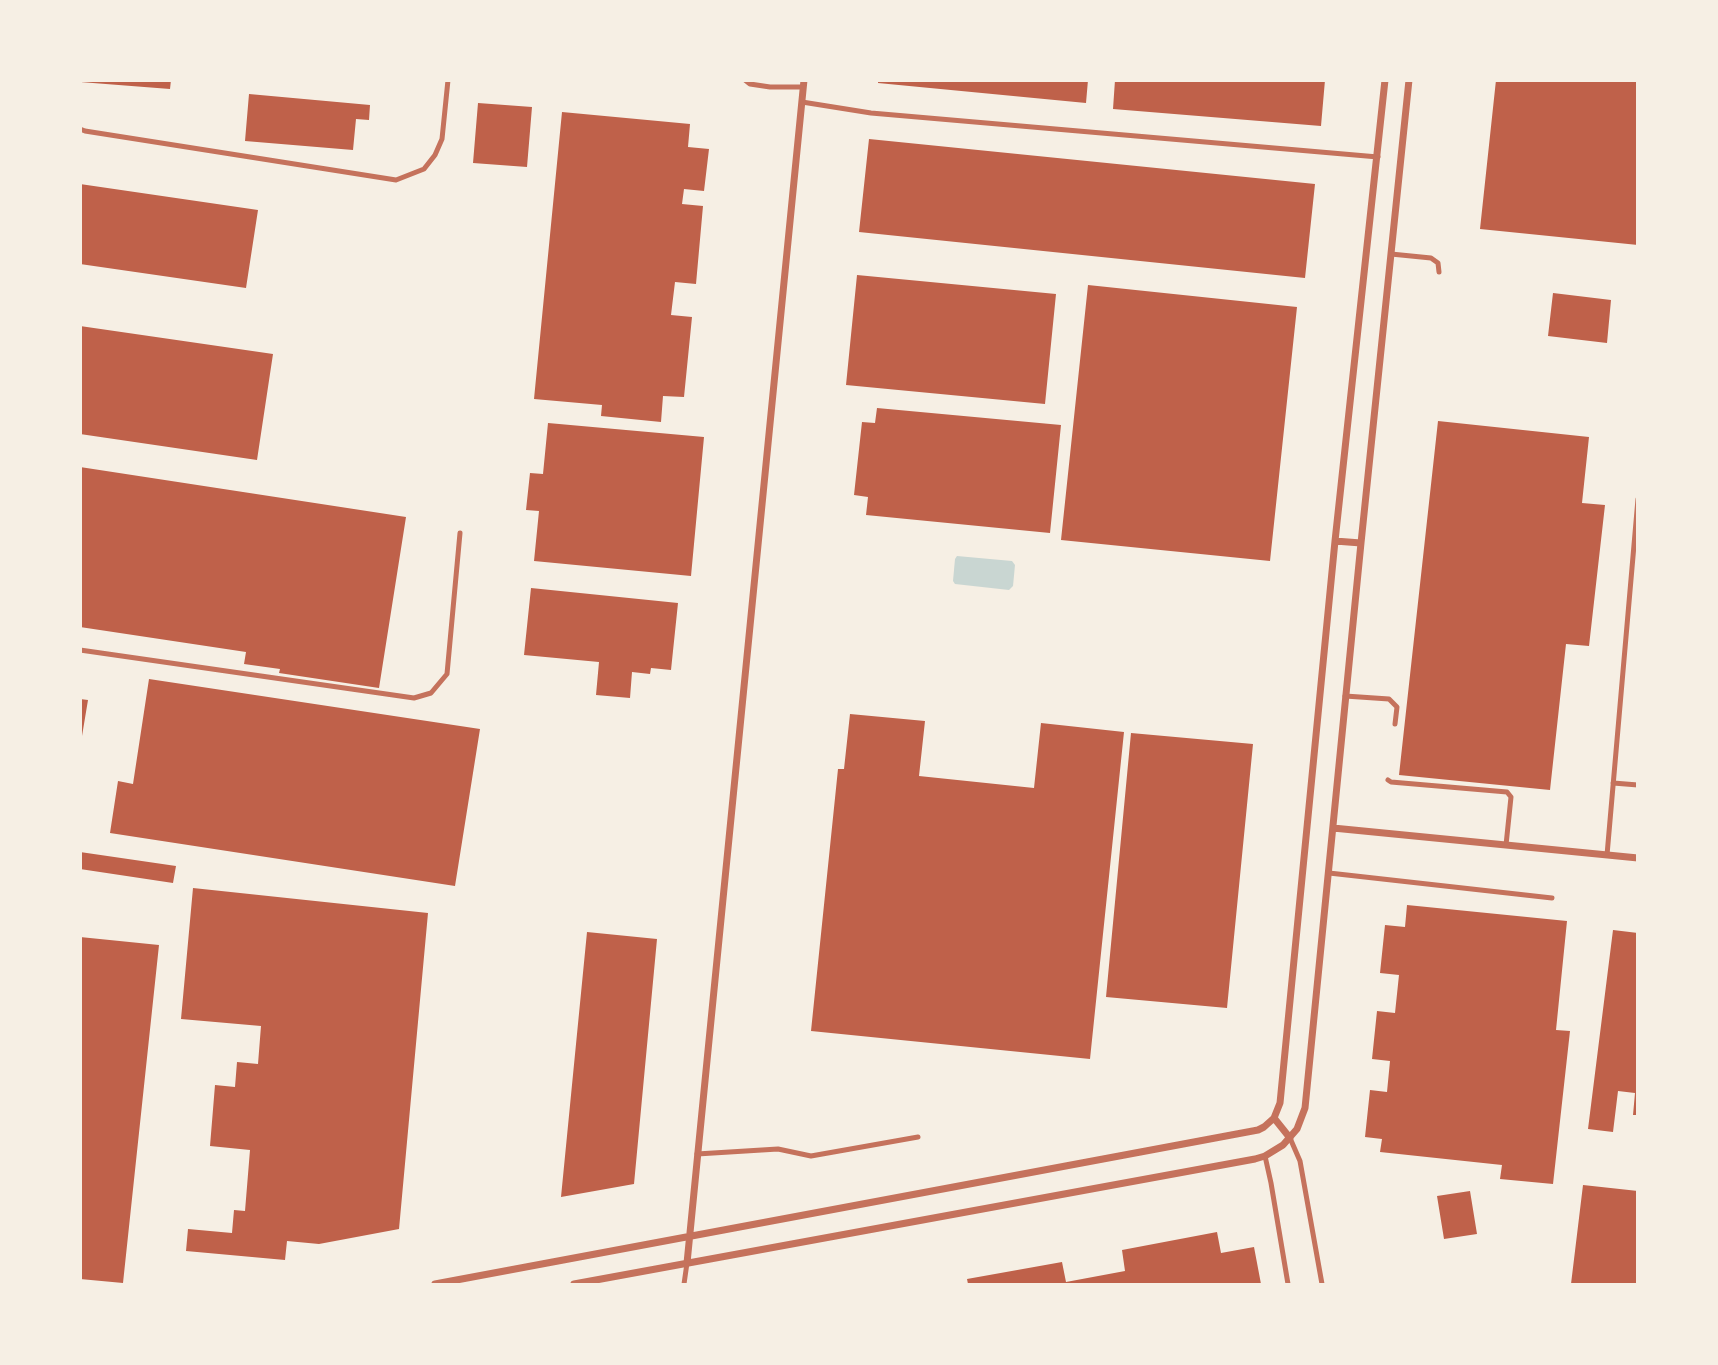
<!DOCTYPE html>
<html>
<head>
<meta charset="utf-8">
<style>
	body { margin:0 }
	#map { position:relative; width:1718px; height:1365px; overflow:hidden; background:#f6efe4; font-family:Manrope,sans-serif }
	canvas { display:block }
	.frame { position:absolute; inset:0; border:82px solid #f6efe4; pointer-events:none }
</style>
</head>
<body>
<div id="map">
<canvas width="1718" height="1365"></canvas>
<div class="frame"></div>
</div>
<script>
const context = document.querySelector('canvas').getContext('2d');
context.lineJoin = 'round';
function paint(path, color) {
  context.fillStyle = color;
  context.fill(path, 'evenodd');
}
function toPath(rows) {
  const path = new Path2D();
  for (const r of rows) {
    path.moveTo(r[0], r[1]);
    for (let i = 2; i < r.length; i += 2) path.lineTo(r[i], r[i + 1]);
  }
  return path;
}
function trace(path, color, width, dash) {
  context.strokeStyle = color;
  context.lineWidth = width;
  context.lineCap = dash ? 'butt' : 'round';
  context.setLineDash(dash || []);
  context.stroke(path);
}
paint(toPath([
	[957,556,1012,561,1015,565,1013,586,1009,590,955,584,953,581,955,559]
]), '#c9d6d2');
paint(toPath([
	[81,80,171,80,170,89,80,82],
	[878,80,1088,80,1086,103,878,83],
	[1115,80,1325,80,1321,126,1113,109],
	[1496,80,1638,80,1638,245,1480,229],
	[249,94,370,105,369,120,356,119,353,150,245,141],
	[478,103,532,107,527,167,473,163],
	[562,112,690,124,688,147,709,149,704,191,684,189,682,204,703,206,696,284,675,282,671,315,692,317,684,397,663,396,661,422,601,416,602,405,534,399],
	[869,139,1315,184,1305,278,859,232],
	[80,184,258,210,246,288,80,264],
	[857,275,1056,294,1045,404,846,385],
	[1088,285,1297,307,1270,561,1061,540],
	[1553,293,1611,300,1607,343,1548,336],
	[80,326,273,354,257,460,80,434],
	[877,408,1061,425,1050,533,866,515,868,497,854,495,862,422,875,423],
	[1438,421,1589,437,1582,503,1605,505,1589,646,1566,644,1550,790,1399,775],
	[548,423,704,437,691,576,534,561,539,511,526,510,530,473,543,474],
	[80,467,406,517,379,688,279,673,280,669,244,664,246,652,80,627],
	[531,588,678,603,671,670,651,668,650,674,632,672,630,698,596,695,599,662,524,655],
	[149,679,480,729,455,886,110,833,118,781,133,784],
	[80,699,88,700,82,736,80,736],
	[850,714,925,721,919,776,1034,788,1041,723,1124,732,1090,1059,811,1031,838,769,844,769],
	[1131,733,1253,744,1227,1008,1106,997],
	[80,852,176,866,173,883,80,869],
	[193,888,428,913,399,1229,319,1244,287,1241,285,1260,186,1251,188,1229,232,1233,234,1210,245,1211,250,1150,210,1146,215,1085,235,1087,237,1062,258,1064,261,1026,181,1019],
	[1407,905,1567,921,1556,1030,1570,1031,1553,1184,1500,1179,1502,1165,1380,1152,1382,1139,1365,1137,1370,1090,1387,1092,1390,1061,1372,1059,1377,1011,1395,1013,1399,975,1380,973,1385,925,1405,927],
	[1613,930,1638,933,1638,1115,1633,1115,1635,1093,1618,1091,1613,1132,1588,1129],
	[587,932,657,939,634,1184,561,1197],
	[80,937,159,945,123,1283,80,1279],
	[1583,1185,1638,1191,1638,1284,1571,1284],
	[1470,1191,1477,1234,1444,1239,1437,1196],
	[1217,1232,1221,1253,1254,1247,1261,1284,968,1284,967,1279,1062,1262,1066,1282,1125,1271,1122,1250]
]), '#bf614a');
trace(toPath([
	[745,80,750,84,770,87,803,87],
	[802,102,871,113,1378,157],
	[80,129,85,131,396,180,424,169,435,155,442,139,448,80],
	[1391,254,1431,258,1438,263,1439,272],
	[80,650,414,698,431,693,447,674,460,533],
	[1345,696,1389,699,1397,707,1395,724],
	[1388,780,1391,782,1507,792,1511,797,1506,845],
	[1613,783,1638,785],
	[1607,855,1638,499],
	[1329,873,1552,898],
	[1290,1138,1300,1161,1322,1284],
	[697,1154,778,1149,811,1156,918,1137],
	[1265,1156,1271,1183,1288,1284],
	[684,1284,687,1263]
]), '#c5725c', 5);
trace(toPath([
	[1335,541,1361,543],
	[1333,828,1638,858],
	[1274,1118,1290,1138],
	[687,1263,804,80],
	[435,1284,1258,1130,1264,1127,1274,1118,1280,1103,1335,541,1385,80],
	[574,1284,1255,1159,1265,1156,1283,1145,1297,1129,1305,1108,1361,543,1409,80]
]), '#c5725c', 7);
</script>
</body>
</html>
